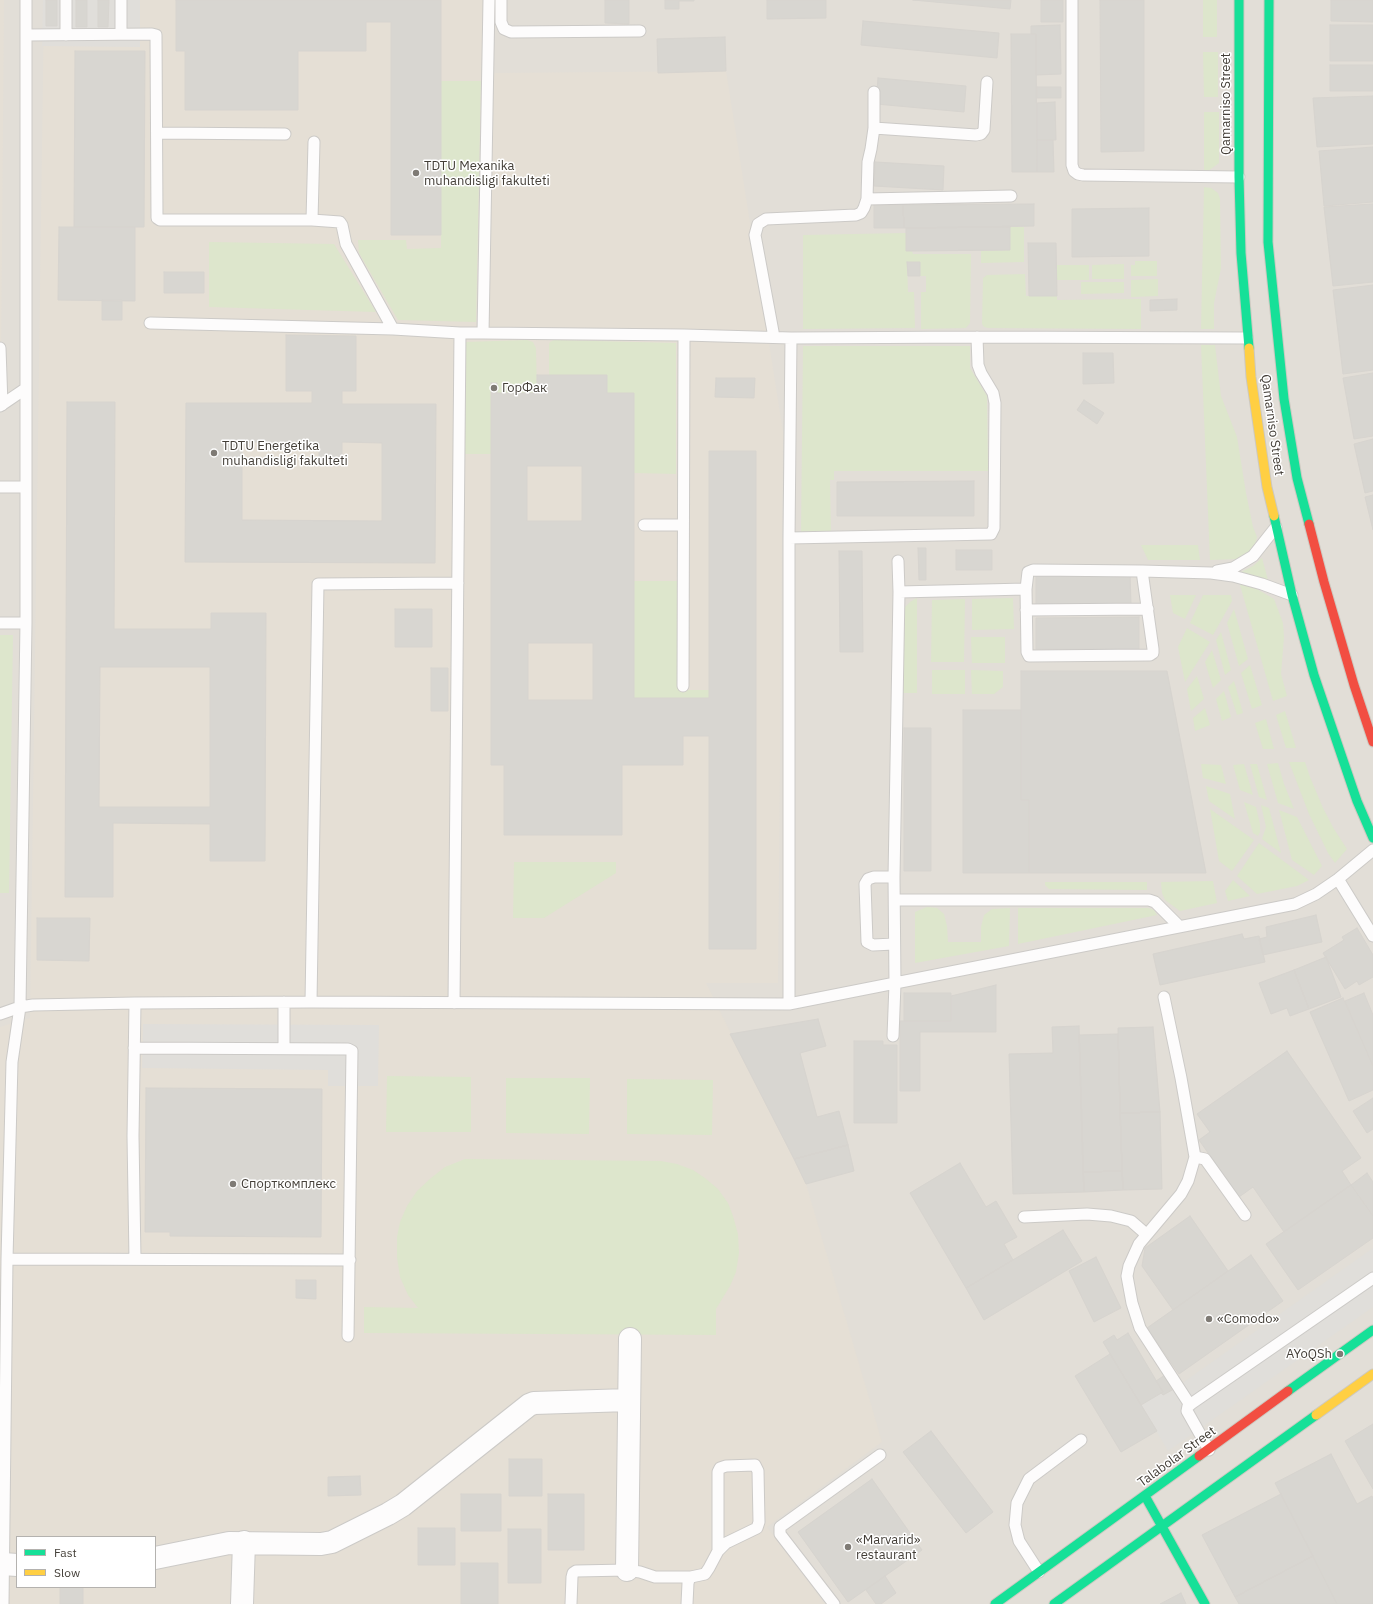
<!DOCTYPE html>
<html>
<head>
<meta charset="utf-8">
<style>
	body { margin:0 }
	#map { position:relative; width:1373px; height:1604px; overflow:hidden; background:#efede9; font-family:"IBM Plex Sans",sans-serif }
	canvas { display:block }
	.legend { position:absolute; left:16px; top:1536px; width:140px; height:52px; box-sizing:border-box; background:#fff; border:1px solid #b4b2af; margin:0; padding:5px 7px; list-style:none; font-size:12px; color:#433e37 }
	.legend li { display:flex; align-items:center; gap:8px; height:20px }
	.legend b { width:20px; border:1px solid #b4b2af }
</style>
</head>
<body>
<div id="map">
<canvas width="1373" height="1604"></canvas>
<ul class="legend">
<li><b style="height:5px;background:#16e098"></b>Fast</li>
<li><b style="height:5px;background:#ffcf43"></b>Slow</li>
</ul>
</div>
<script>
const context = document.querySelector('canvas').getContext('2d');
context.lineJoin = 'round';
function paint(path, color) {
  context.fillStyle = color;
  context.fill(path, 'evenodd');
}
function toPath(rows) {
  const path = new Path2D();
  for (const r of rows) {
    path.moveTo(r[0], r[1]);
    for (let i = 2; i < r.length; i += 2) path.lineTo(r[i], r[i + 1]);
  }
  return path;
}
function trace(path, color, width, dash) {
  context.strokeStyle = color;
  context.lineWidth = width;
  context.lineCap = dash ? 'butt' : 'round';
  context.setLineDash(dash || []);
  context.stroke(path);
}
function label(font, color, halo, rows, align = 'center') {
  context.font = font + ' "IBM Plex Sans",sans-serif';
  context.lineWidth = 3;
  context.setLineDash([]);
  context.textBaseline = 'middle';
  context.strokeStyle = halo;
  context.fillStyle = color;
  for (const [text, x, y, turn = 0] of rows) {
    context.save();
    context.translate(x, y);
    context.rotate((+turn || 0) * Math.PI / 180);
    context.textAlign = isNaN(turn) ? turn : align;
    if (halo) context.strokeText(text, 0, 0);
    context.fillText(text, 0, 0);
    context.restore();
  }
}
paint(toPath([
	[0,0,1373,0,1373,1604,0,1604],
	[17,1537,155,1537,155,1587,17,1587]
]), '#e2ded7');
paint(toPath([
	[0,0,4,0,1,369,0,370],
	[44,0,494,0,494,73,726,71,783,432,778,983,706,983,806,1184,882,1442,767,1527,825,1604,0,1604,0,1027,30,1018],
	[17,1537,155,1537,155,1587,17,1587]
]), '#e5dfd5');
paint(toPath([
	[1203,0,1217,0,1217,37,1203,37],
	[1203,52,1218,52,1218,97,1204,97],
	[441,81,481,81,476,322,398,320,359,253,358,240,406,240,407,249,441,248],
	[1204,112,1219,112,1219,163,1204,174],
	[1204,187,1211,188,1218,193,1220,199,1221,268,1214,303,1214,329,1201,329],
	[1010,227,1024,227,1024,262,981,263,981,251,1010,250],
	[906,233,906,251,912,251,913,254,971,254,970,323,966,328,921,329,921,292,926,292,926,276,920,276,920,262,907,263,908,292,914,292,915,328,803,329,803,235],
	[209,242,334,244,376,312,209,307],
	[1135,261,1157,261,1157,276,1131,276,1131,265,1135,265],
	[1124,264,1124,279,1092,279,1092,265],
	[1056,265,1089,265,1089,280,1057,280],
	[1025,274,1026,296,1057,296,1057,300,1141,299,1141,329,988,328,984,327,982,324,983,278,987,275],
	[1158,279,1158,296,1131,297,1131,280],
	[1081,282,1124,282,1124,293,1081,294],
	[527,340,533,342,536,348,537,393,497,393,497,383,491,383,491,454,462,454,465,342],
	[554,340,676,343,676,474,634,473,634,393,607,393,607,375,549,375,549,344,550,342],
	[1201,345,1215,345,1221,396,1237,437,1246,493,1253,527,1257,537,1255,544,1247,555,1238,559,1210,560],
	[803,346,970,346,970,368,987,396,988,471,834,471,834,480,830,480,831,534,801,534],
	[1141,545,1198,545,1200,560,1148,560],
	[1262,558,1268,580,1248,574,1239,573,1253,566],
	[634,581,678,581,678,690,709,690,709,698,634,698],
	[1244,584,1250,585,1274,599,1283,623,1284,637,1281,674,1287,696,1273,701,1240,585],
	[1170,595,1196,595,1185,619,1173,613],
	[1203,595,1231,595,1232,601,1213,635,1190,623],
	[917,598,917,693,903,693,903,609,910,602],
	[1013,598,1014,629,972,630,972,599],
	[965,599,964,662,931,662,932,600],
	[1234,609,1248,659,1239,666,1227,623],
	[1187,628,1210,642,1185,682,1178,647],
	[1221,632,1231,670,1225,675,1216,640],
	[0,635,13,635,9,893,0,893],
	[971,637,1005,637,1005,663,972,663],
	[1212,650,1221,680,1213,688,1205,662],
	[1250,665,1262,705,1252,709,1241,673],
	[932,670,965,670,965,694,932,694],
	[971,670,1003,671,1003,687,994,694,972,694],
	[1197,676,1204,699,1191,711,1187,689],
	[1234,681,1243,713,1237,715,1228,687],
	[1224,691,1231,717,1222,721,1216,699],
	[1205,708,1210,725,1195,731,1193,718],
	[1285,711,1296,748,1286,748,1276,715],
	[1266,719,1274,749,1263,749,1255,723],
	[1289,762,1305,762,1310,777,1323,808,1334,829,1347,849,1335,863,1328,853,1309,814],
	[1278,763,1284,784,1294,809,1278,803,1267,764],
	[1201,764,1221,765,1226,784,1203,778],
	[1244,764,1253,795,1240,790,1233,765],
	[1250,764,1257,764,1267,800,1259,797],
	[1206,786,1230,794,1235,819,1209,801],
	[1244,802,1256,807,1260,824,1260,832,1258,836,1253,833],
	[1261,805,1269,808,1281,853,1262,839,1266,827],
	[1210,809,1254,840,1232,871,1219,861],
	[1279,810,1297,817,1322,866,1314,875,1292,860],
	[1259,843,1309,880,1297,886,1257,894,1237,876],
	[514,862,616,862,616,873,544,918,513,918],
	[1233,880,1250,896,1228,901,1225,891],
	[1213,881,1217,903,1180,911,1165,900,1162,893,1161,882],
	[1045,882,1147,882,1147,890,1049,889,1045,885],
	[927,907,937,908,944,914,947,926,948,942,981,942,981,927,984,915,992,909,1010,908,1009,946,915,963,915,912],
	[1018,908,1148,908,1154,910,1157,915,1018,944],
	[387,1076,471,1077,471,1132,386,1132],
	[506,1078,590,1078,589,1134,506,1133],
	[627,1079,713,1080,712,1135,627,1134],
	[465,1159,661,1161,677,1164,693,1170,705,1178,718,1189,728,1203,733,1216,738,1234,739,1253,736,1272,730,1286,716,1309,716,1335,364,1333,364,1307,418,1308,408,1295,400,1277,397,1257,397,1237,400,1222,407,1206,417,1191,431,1178,445,1167]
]), '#dde6cc');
paint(toPath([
	[43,0,140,0,140,47,42,46],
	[143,1024,379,1025,378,1086,328,1086,328,1070,142,1068],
	[1373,1248,1373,1307,1168,1451,1141,1405,1161,1393,1163,1395,1174,1389]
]), '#e0deda');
const building = toPath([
	[46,0,57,0,57,26,46,26,46,0],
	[76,0,87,0,87,27,76,27,76,0],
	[98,0,109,0,108,27,98,27,98,0],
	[176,0,441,0,441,235,391,235,391,22,366,22,366,51,298,51,298,110,185,110,185,51,176,51,176,0],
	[605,0,629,0,629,24,605,23,605,0],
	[665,0,694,0,694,1,679,1,679,9,665,9,665,0],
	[767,0,826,0,826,18,767,19,767,0],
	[913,0,1011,0,1010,9,913,0],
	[1041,0,1063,0,1063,22,1041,22,1041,0],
	[1100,0,1144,0,1144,151,1101,152,1100,0],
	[1331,0,1373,0,1373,22,1331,21,1331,0],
	[863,21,999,33,997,58,861,45,863,21],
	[1060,25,1061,74,1036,75,1036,34,1031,34,1031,26,1060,25],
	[1330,25,1373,25,1373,61,1330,61,1330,25],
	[1011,34,1036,34,1037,172,1012,172,1011,34],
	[725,37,726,71,658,73,657,39,725,37],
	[75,51,145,51,144,227,74,227,75,51],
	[1330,65,1373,65,1373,91,1330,91,1330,65],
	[878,78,966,86,964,112,876,104,878,78],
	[1037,87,1061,87,1061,98,1037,98,1037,87],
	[1373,96,1373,144,1317,147,1313,98,1373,96],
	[1055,102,1056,140,1037,140,1037,103,1055,102],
	[1037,140,1053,140,1054,172,1037,172,1037,140],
	[1373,147,1373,202,1324,206,1319,151,1373,147],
	[875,162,944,166,943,190,874,186,875,162],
	[1034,204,1034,226,904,228,903,205,1034,204],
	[1373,204,1373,282,1333,286,1324,207,1373,204],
	[874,205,903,205,904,228,874,228,874,205],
	[1149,208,1149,256,1072,257,1072,209,1149,208],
	[59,227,135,227,135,301,58,300,59,227],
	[1010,227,1010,250,906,251,906,228,1010,227],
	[1028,243,1056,243,1057,296,1029,296,1028,243],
	[907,262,920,262,920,276,908,276,907,262],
	[164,272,204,272,204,293,164,293,164,272],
	[1373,285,1373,370,1343,374,1333,290,1373,285],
	[1177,299,1177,310,1150,311,1150,300,1177,299],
	[102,300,122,300,122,320,102,320,102,300],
	[286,335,356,336,356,391,342,391,342,404,436,404,435,563,185,562,186,403,312,403,312,391,286,391,286,335],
	[242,442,319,442,319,463,342,463,342,442,382,443,382,521,242,520,242,442],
	[1083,353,1113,353,1114,383,1083,384,1083,353],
	[1373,373,1373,436,1354,439,1343,378,1373,373],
	[537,375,607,375,607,393,634,393,634,698,709,698,709,451,756,451,756,949,709,949,709,736,683,736,683,765,622,765,622,835,504,835,504,765,491,765,491,393,537,393,537,375],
	[527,466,582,466,582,521,527,521,527,466],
	[528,643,593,643,593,700,528,700,528,643],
	[716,378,755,378,754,398,715,397,716,378],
	[491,383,497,383,497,393,491,393,491,383],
	[1084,400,1104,413,1097,424,1077,410,1084,400],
	[67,402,115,402,114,629,211,629,211,613,266,613,265,861,210,861,210,824,113,823,113,897,65,897,67,402],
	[100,667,210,667,210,807,99,807,100,667],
	[1373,439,1373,491,1365,493,1354,444,1373,439],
	[974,481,974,516,837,516,837,482,974,481],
	[1373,495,1373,530,1365,497,1373,495],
	[918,548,926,548,926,580,919,580,918,548],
	[956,550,992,550,992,570,956,570,956,550],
	[839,551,862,551,863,652,840,652,839,551],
	[1130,573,1131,605,1036,606,1036,574,1130,573],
	[395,609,432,609,432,647,395,647,395,609],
	[1139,617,1139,649,1036,649,1036,618,1139,617],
	[431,668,448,668,448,711,431,711,431,668],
	[1021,671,1167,671,1206,873,1029,873,1029,800,1021,800,1021,671],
	[963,710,1021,710,1021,800,1029,800,1029,873,963,873,963,710],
	[904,728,931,728,931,871,904,871,904,728],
	[1316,915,1322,942,1263,955,1259,939,1267,937,1266,927,1316,915],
	[37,918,90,918,89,961,37,960,37,918],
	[1357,928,1373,955,1373,977,1359,985,1357,981,1345,989,1323,953,1344,940,1342,937,1357,928],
	[1242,934,1244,939,1259,936,1265,962,1160,985,1153,954,1242,934],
	[1326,957,1341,997,1309,1009,1294,970,1326,957],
	[1294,970,1309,1009,1290,1016,1287,1008,1271,1014,1259,983,1294,970],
	[996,985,996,1032,920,1032,920,1091,900,1091,900,1021,951,1021,951,996,996,985],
	[904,993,951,993,951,1021,904,1021,904,993],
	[1364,993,1373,1015,1373,1066,1345,1001,1364,993],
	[1343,998,1373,1066,1373,1090,1349,1101,1310,1012,1343,998],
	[818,1019,826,1046,800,1053,817,1117,839,1111,848,1145,794,1159,730,1034,818,1019],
	[1079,1026,1084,1192,1013,1194,1009,1054,1053,1053,1052,1027,1079,1026],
	[1153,1027,1160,1112,1120,1113,1118,1028,1153,1027],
	[1118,1034,1122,1171,1083,1172,1079,1035,1118,1034],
	[854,1041,883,1041,883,1045,897,1045,897,1123,854,1123,854,1041],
	[1287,1051,1361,1158,1342,1171,1351,1185,1284,1232,1253,1187,1239,1197,1199,1140,1210,1132,1197,1114,1287,1051],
	[146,1088,322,1089,321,1237,170,1236,170,1232,145,1232,146,1088],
	[1373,1098,1373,1129,1367,1133,1353,1111,1373,1098],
	[1160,1112,1162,1189,1123,1190,1120,1113,1160,1112],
	[848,1145,854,1171,806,1184,794,1159,848,1145],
	[960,1163,986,1207,996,1201,1017,1237,1004,1244,1013,1260,966,1288,910,1193,960,1163],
	[1122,1171,1123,1190,1084,1192,1083,1172,1122,1171],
	[1367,1173,1373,1182,1373,1216,1351,1185,1367,1173],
	[1351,1185,1373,1216,1373,1238,1298,1290,1266,1244,1351,1185],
	[1190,1216,1228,1271,1173,1310,1142,1266,1145,1248,1190,1216],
	[1063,1230,1082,1261,984,1320,966,1288,1063,1230],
	[1251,1255,1283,1301,1179,1374,1147,1328,1251,1255],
	[1096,1257,1121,1308,1094,1322,1069,1271,1096,1257],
	[296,1280,316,1280,316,1299,296,1298,296,1280],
	[1128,1333,1163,1392,1141,1405,1103,1342,1114,1335,1117,1340,1128,1333],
	[1110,1354,1157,1431,1121,1452,1075,1376,1110,1354],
	[1165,1375,1174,1389,1163,1395,1161,1393,1163,1392,1156,1381,1165,1375],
	[1373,1424,1373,1489,1345,1441,1373,1424],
	[931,1431,993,1512,966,1533,903,1452,931,1431],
	[1331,1454,1357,1504,1372,1496,1373,1499,1373,1604,1337,1604,1275,1483,1331,1454],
	[509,1459,542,1459,542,1496,509,1496,509,1459],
	[360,1476,361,1495,328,1496,328,1477,360,1476],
	[872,1479,922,1550,848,1602,798,1532,872,1479],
	[461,1494,501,1494,501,1531,461,1531,461,1494],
	[548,1494,584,1494,584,1550,548,1550,548,1494],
	[1281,1494,1313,1556,1235,1597,1202,1535,1281,1494],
	[418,1528,455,1528,455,1565,418,1565,418,1528],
	[508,1529,541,1529,541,1583,508,1583,508,1529],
	[1313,1556,1337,1604,1239,1604,1235,1597,1313,1556],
	[461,1563,498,1563,498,1604,461,1604,461,1563],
	[885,1576,896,1593,881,1604,876,1604,866,1590,885,1576],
	[60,1587,83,1587,83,1604,60,1604,60,1587],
	[1181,1593,1186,1604,1160,1604,1181,1593]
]);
paint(building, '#d8d6d1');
trace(building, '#d7d4cf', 1);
const lane = toPath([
	[26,0,26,623,20,1007,12,1062,7,1259,350,1260],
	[66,0,66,35],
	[501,0,501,22,504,29,511,32,640,31],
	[1072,0,1072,165,1074,171,1078,174,1083,175,1239,177],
	[121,34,121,0],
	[27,35,152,34,156,35,157,218,160,220,312,220,340,222,342,225,346,244,393,329],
	[874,128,976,135,981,134,984,130,987,82],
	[157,133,285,134],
	[867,199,1011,196],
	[312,220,314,142],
	[150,323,393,329,460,333],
	[483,333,489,0],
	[774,337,755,235,758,224,766,219,856,215,861,213,864,208,867,199,868,162,871,149,874,128,874,92],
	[791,338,977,337,1247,338],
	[0,348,2,405],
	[0,406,25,389],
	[0,487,25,487],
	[644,525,683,525],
	[789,538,991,534,994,528,995,403,993,393,981,373,978,365,977,337],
	[898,561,899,592],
	[1142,571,1033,570,1028,572,1026,589,1027,652,1029,656,1150,655,1153,653,1153,649,1142,571,1211,573,1233,576,1262,584,1292,595],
	[1217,571,1233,568,1253,556,1276,527],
	[1026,610,1148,609],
	[0,623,26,623],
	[683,686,684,335],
	[894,877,899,592,1026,589],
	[1338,879,1373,936],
	[895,900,1149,900,1155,902,1179,926],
	[1164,997,1181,1078,1195,1157,1188,1181,1181,1194,1139,1244,1129,1266,1127,1276,1132,1303,1140,1328,1190,1405],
	[311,1002,318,584,458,583],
	[454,1003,460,333,483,333,684,335,791,338,789,538,789,1004],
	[0,1014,20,1007,33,1005,135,1003,311,1002,789,1004,1295,904,1316,894,1338,879,1373,850],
	[893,1036,895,984,894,877,874,877,868,879,865,884,867,942,873,945,894,944],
	[134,1048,348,1049,352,1051,348,1336],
	[284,1048,284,1002],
	[1195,1157,1205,1159,1245,1215],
	[1024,1217,1087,1214,1111,1216,1131,1221,1146,1234],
	[135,1259,133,1136,135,1003],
	[1209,1450,1187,1411,1188,1406,1373,1278],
	[1039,1572,1019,1541,1015,1525,1017,1503,1029,1479,1081,1440],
	[3,1604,7,1259],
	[571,1604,572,1577,573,1573,576,1571,627,1570,640,1572,655,1577,691,1577],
	[687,1604,688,1583,689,1580,691,1577,705,1574,709,1568,718,1551,726,1543,757,1528,759,1522,758,1471,755,1465,726,1466,720,1468,718,1472,718,1551],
	[834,1604,780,1534,780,1527,880,1455]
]);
const street = toPath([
	[155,1558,229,1543,321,1544,332,1542,388,1514,403,1505,529,1405,534,1403,629,1400],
	[3,1564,17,1565],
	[627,1570,630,1339],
	[242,1604,244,1542]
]);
const fast = toPath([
	[1239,0,1239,177,1241,253,1249,348],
	[1269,0,1268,242,1284,399,1297,478,1309,524],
	[1274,516,1292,595,1314,675,1357,801,1373,838],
	[1288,1391,1373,1330],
	[1145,1496,1205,1604],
	[995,1604,1199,1456],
	[1054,1604,1316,1415]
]);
const slow = toPath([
	[1249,348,1251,377,1267,487,1274,516],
	[1316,1415,1373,1374]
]);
const jam = toPath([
	[1309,524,1324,582,1354,685,1373,742],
	[1199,1456,1288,1391]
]);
trace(lane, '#cccac7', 13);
trace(street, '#cccac7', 24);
trace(fast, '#cdc9c1', 11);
trace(slow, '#cdc9c1', 11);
trace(jam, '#cdc9c1', 11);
trace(lane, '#fdfcfc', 11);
trace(street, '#fdfcfc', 22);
trace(fast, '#16e098', 9);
trace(slow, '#ffcf43', 9);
trace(jam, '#f24e42', 9);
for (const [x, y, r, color] of [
	[416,173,4,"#7f7b75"],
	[494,388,4,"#7f7b75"],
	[214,453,4,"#7f7b75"],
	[233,1184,4,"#7f7b75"],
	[1209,1319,4,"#7f7b75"],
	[1340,1354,4,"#7f7b75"],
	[848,1547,4,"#7f7b75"]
]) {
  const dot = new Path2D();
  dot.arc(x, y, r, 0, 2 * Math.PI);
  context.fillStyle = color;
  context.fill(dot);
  trace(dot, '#fff', 1.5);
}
label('13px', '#433e37', '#fff', [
	["Qamarniso Street",1226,104,-90],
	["Qamarniso Street",1272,425,82],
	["Talabolar Street",1177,1457,-36]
]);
label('13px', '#433e37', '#fff', [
	["TDTU Mexanika",424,166],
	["muhandisligi fakulteti",424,181],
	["ГорФак",502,388],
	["TDTU Energetika",222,446],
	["muhandisligi fakulteti",222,461],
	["Спорткомплекс",241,1184],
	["«Comodo»",1217,1319],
	["AYoQSh",1332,1354,"right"],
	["«Marvarid»",856,1540],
	["restaurant",856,1555]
], 'left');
</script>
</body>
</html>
